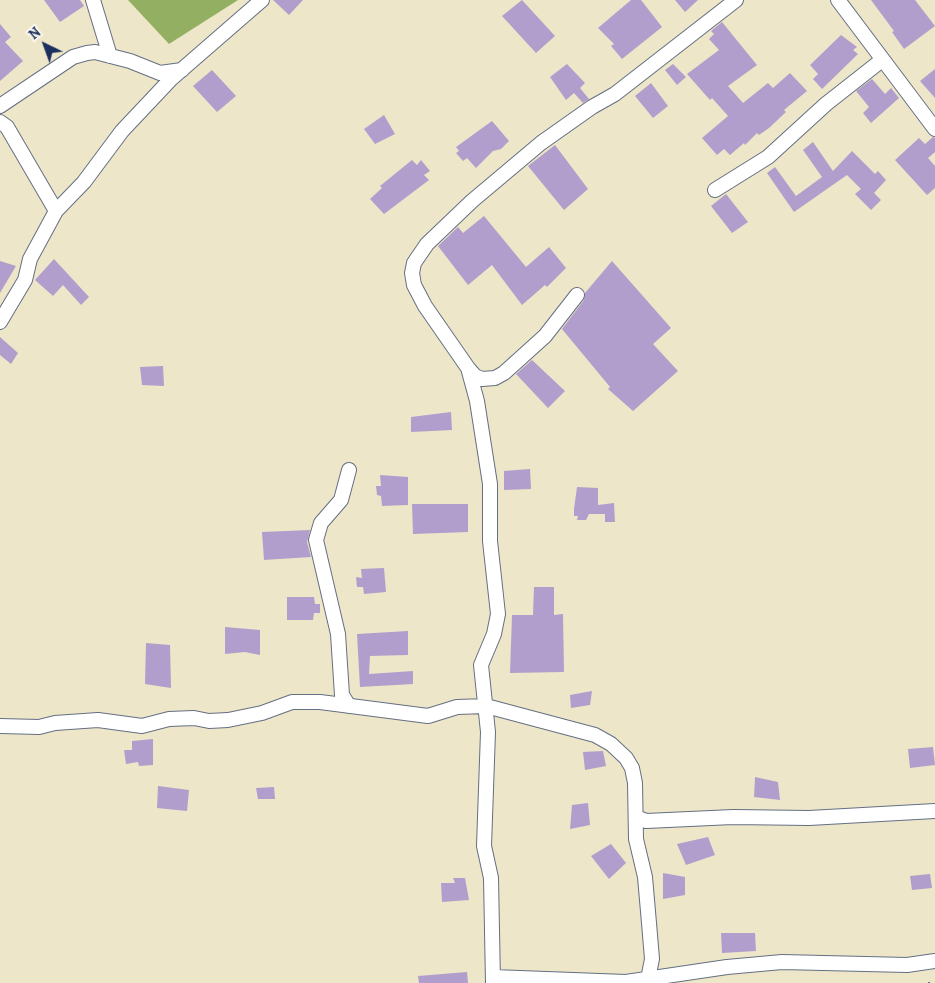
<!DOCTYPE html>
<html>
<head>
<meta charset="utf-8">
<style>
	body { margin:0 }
	#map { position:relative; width:935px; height:983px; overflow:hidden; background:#ede6c8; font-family:Alegreya,serif }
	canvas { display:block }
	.north { position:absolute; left:20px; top:20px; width:50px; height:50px; -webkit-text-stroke:4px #fbf7ec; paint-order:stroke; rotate:318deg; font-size:14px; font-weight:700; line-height:20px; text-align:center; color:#1b2f5e }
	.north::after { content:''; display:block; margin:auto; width:18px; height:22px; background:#1b2f5e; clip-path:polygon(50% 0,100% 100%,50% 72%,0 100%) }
</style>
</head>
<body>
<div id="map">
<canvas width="935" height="983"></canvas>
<div class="north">N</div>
</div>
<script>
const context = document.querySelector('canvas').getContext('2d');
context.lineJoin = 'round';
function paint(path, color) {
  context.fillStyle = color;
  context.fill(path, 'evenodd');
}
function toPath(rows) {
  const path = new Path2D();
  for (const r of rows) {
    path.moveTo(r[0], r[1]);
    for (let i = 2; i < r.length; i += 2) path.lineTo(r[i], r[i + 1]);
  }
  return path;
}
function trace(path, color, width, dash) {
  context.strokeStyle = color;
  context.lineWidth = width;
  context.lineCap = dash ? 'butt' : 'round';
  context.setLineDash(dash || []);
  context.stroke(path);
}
paint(toPath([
	[128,0,238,0,169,44]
]), '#93b062');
paint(toPath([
	[44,0,80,0,84,6,60,22],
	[273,0,303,0,289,15],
	[522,0,555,36,536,53,502,16],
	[631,0,641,0,662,27,622,59,611,46,614,44,598,28],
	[675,0,698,0,685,12],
	[871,0,915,0,935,26,904,49,892,32,894,31],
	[722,22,757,65,728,86,743,103,768,83,773,88,790,73,807,91,784,110,786,112,769,128,759,135,757,133,745,145,744,143,730,155,724,149,717,155,702,138,728,116,712,98,710,100,687,74,719,50,709,39,714,34,711,31],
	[0,24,11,37,5,42,23,61,0,81],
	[841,35,857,47,853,50,858,54,822,89,813,79,818,74,810,65],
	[567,64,585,83,580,88,589,99,583,103,574,93,566,100,550,77],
	[673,64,686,77,677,85,665,70],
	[935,69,935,98,920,81],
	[212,70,236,96,217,112,193,86],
	[872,79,885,94,891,88,899,98,871,123,863,113,869,107,856,91],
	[651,83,668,106,653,118,635,96],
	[384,115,395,134,375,144,364,129],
	[492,121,509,141,501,149,493,151,476,168,467,158,463,161,456,153,459,151,456,147],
	[933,137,935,138,935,152,928,158,935,166,935,188,927,195,895,160,919,138,925,144],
	[813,142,833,171,852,151,875,174,878,171,886,180,874,193,881,200,871,210,855,194,861,189,847,175,794,212,767,173,775,167,796,196,822,177,803,150],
	[555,145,588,189,564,210,528,166],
	[412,160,417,165,421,160,430,171,424,175,429,180,384,214,370,199,382,188,380,186],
	[726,194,748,222,732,233,711,206],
	[484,216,526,267,549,247,566,268,547,287,545,285,522,305,492,265,468,285,438,246,458,227,463,233],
	[54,259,89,297,81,305,63,285,53,296,35,280],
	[0,261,16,266,0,293],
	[612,261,671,328,653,344,678,371,633,411,608,389,610,387,562,329,584,300,585,293],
	[0,337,18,353,11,364,0,355],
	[532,360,565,391,548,408,516,374],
	[163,366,164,386,142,385,140,367],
	[451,412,452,430,411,432,411,417],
	[530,469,531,489,504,490,504,471],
	[380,475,408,477,408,505,382,506,381,496,377,495,376,486,381,486],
	[577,487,598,488,598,505,614,503,615,522,605,522,605,514,589,514,586,520,577,520,578,516,574,516,574,509],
	[412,504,468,504,468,532,413,534],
	[310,530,307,542,311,557,264,560,262,532],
	[384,568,386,592,364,594,363,587,357,587,356,577,362,578,361,569],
	[534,587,554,587,554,615,563,614,564,672,510,673,512,615,533,615],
	[287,597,314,597,315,604,320,604,320,613,314,613,313,620,287,620],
	[225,627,260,630,260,655,245,652,225,654],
	[408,631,408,655,370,656,369,674,413,671,413,684,360,687,357,634],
	[146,643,170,645,171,688,145,684],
	[592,691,590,705,571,708,570,695],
	[153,739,153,765,139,766,138,762,126,764,124,750,132,750,132,741],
	[933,747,935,765,910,768,908,749],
	[603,751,606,766,585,770,583,752],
	[755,777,778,782,780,800,754,797],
	[158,786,189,790,187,811,157,808],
	[274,787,275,799,258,799,256,788],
	[588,803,590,825,570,829,572,805],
	[708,837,715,855,686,865,677,844],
	[611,844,626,863,609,879,591,856],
	[663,873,685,877,685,895,663,899],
	[930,874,932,888,912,890,910,876],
	[453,878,465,878,469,900,442,902,441,883,455,883],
	[721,933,755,933,756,951,722,953],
	[467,972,468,983,419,983,418,976]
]), '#b29ecc');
const street = toPath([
	[93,0,110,56],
	[838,0,935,129],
	[0,106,73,57,87,53,95,52,130,61,160,73,182,70],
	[0,122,7,127,56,211],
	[715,190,768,157,826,104,882,60],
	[0,322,25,280,30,259,56,211,84,182,122,131,171,79,262,0],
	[468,368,475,376,482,379,495,378,504,373,545,336,577,295],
	[349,470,341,500,321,523,316,540,338,634,342,695,349,706],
	[0,726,39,727,55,723,98,720,142,726,169,719,194,718,209,721,228,720,262,713,292,702,320,702,428,716,457,707,486,706,595,735,611,744,626,758,632,768,635,783,636,839,645,877,649,923,652,959,648,979],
	[636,817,646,821,733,817,809,818,935,811],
	[493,977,626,982,727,967,782,962,907,965,935,961],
	[493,983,491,878,484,846,488,732,481,665,494,634,498,614,490,541,490,484,477,401,468,368,425,306,414,285,412,273,414,263,427,244,472,201,541,143,592,107,615,94,736,0]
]);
trace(street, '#646f83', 16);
trace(toPath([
	[929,983,929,981]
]), '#646f83', 2, [1, 4]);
trace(street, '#fff', 14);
</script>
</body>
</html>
